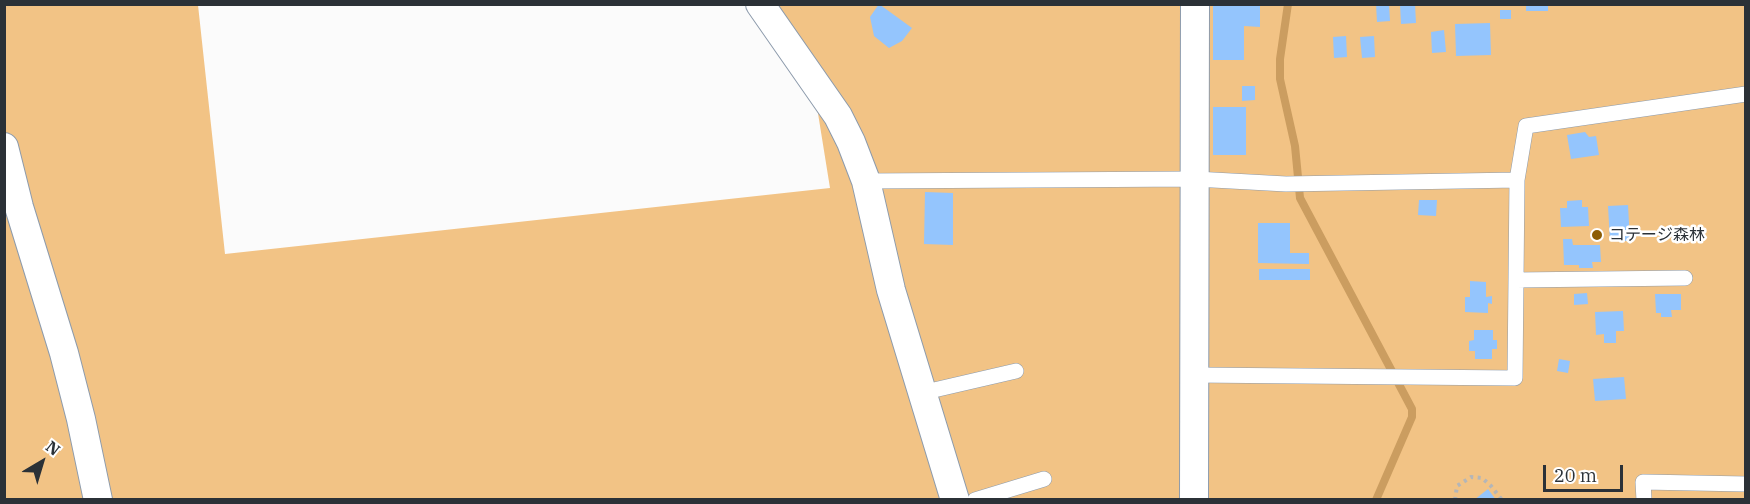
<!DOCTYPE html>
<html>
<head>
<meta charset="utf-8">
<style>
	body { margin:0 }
	#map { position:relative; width:1750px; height:504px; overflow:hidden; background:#fbfbfb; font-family:"IBM Plex Serif",serif }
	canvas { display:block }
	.frame { position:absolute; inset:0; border:6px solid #2b3137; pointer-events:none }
	.north { position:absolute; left:12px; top:432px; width:60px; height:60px; -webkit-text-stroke:4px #fff; paint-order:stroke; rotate:38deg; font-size:16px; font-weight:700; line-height:24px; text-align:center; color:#2b3137 }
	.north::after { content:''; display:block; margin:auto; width:21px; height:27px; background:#2b3137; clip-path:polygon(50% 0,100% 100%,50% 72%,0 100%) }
	.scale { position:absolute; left:1543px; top:465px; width:80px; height:27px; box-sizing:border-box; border:3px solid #2b3137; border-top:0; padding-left:8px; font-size:18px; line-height:21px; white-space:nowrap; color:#2b3137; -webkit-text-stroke:4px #fff; paint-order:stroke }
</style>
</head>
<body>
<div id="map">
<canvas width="1750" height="504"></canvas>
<div class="frame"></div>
<div class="north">N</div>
<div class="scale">20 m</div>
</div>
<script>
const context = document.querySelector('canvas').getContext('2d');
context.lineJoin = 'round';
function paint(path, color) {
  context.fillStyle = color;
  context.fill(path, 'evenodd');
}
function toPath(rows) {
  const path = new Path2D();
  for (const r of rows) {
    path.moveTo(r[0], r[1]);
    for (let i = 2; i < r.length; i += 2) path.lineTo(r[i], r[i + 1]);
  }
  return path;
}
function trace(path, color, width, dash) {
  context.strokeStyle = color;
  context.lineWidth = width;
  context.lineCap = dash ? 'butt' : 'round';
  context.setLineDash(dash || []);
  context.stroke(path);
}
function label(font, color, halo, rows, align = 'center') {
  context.font = font + ' "IBM Plex Serif","Noto Sans JP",serif';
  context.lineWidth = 5;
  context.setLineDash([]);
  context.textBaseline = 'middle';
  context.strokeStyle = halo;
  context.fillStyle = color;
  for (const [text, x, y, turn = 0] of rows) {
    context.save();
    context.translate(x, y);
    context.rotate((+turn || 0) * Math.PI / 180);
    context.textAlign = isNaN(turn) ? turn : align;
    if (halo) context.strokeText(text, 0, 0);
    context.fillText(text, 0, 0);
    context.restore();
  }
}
paint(toPath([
	[4,5,198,5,225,254,830,188,816,101,757,5,1745,5,1745,499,5,499]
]), '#f2c385');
trace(toPath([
	[1288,4,1280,59,1280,79,1295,146,1300,198,1412,409,1412,417,1376,500]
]), '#cb9d60', 8);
paint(toPath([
	[879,4,912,28,902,41,889,48,874,36,870,17],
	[1213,4,1260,4,1260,27,1244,26,1244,60,1213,60],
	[1376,4,1389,4,1390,21,1377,22],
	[1400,4,1415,4,1416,23,1401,24],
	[1526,4,1548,4,1548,11,1526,11],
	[1500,10,1511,10,1511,19,1500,19],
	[1490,23,1491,55,1456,56,1455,24],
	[1444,30,1446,52,1432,53,1431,32],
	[1346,36,1347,57,1334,58,1333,37],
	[1374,36,1375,57,1362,58,1360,37],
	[1242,86,1255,86,1255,100,1242,101],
	[1213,107,1246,107,1246,155,1213,155],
	[1585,132,1589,137,1596,136,1599,155,1571,159,1567,135],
	[925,192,953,193,953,245,924,244],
	[1419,200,1437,200,1436,216,1418,215],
	[1582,200,1582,207,1588,207,1589,226,1561,227,1560,208,1567,208,1567,201],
	[1628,205,1630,241,1610,241,1608,206],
	[1258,223,1290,223,1290,253,1309,253,1309,264,1258,263],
	[1563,239,1572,239,1573,245,1600,245,1601,262,1592,262,1593,268,1579,268,1579,265,1564,265],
	[1259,269,1310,269,1310,280,1259,280],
	[1470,281,1486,282,1486,297,1492,296,1492,304,1488,303,1488,313,1465,312,1465,297,1470,297],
	[1587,293,1588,304,1574,305,1574,294],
	[1655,294,1681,294,1681,310,1671,310,1672,317,1661,317,1661,313,1656,313],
	[1623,311,1624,331,1616,331,1616,343,1604,343,1604,334,1596,335,1595,312],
	[1474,330,1493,330,1493,340,1497,340,1497,349,1492,349,1492,359,1475,359,1475,351,1469,351,1469,341,1474,340],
	[1559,359,1570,361,1568,373,1557,371],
	[1624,377,1626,399,1595,401,1593,379],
	[1488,489,1496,500,1474,500]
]), '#94c5fd');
const service = toPath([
	[866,181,1195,179,1286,184,1517,180],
	[1516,280,1685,278],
	[1195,375,1515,378,1517,180,1526,126,1746,94],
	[921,393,1016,371],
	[975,500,1044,479],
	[1644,500,1643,482,1746,484]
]);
const minor = toPath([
	[760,4,838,116,851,142,866,181,891,290,955,500],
	[4,147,19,207,64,353,81,419,98,500],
	[1194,500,1195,4]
]);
trace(service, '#8d9bac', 16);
trace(minor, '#8d9bac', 30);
trace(toPath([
	[1455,500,1457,486,1471,477,1482,478,1491,486,1502,500]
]), '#b4b6b8', 4, [3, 4.5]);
trace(service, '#fff', 15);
trace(minor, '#fff', 28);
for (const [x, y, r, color] of [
	[1597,235,6,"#8c5c04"]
]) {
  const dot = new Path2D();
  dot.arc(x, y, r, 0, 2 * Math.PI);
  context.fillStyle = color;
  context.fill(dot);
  trace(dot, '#fff', 2);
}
label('16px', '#2b3137', '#fff', [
	["コテージ森林",1609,235]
], 'left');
</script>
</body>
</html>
